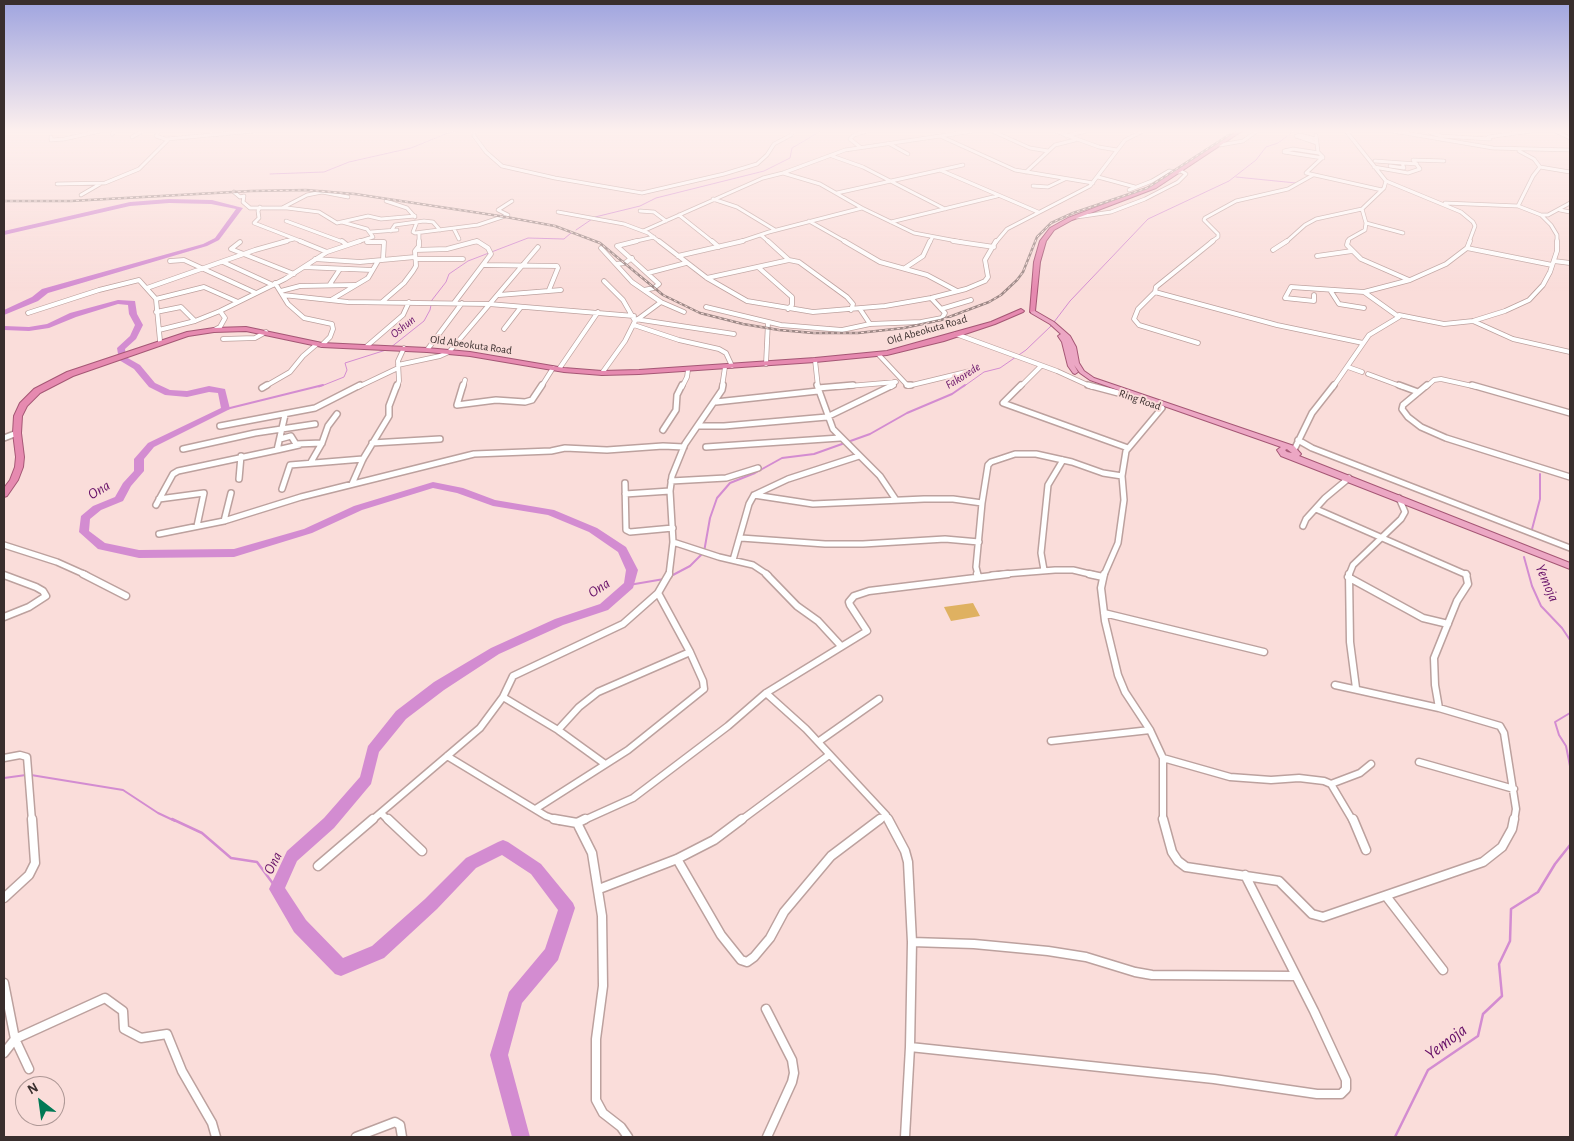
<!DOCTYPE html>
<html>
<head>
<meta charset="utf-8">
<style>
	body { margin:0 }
	#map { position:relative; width:1574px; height:1141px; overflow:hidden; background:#faddda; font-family:"Alegreya Sans",sans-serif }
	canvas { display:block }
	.frame { position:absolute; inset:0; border:5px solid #392e2d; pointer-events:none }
	.north { position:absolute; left:15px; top:1076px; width:50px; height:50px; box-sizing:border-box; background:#faddda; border:1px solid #ad9795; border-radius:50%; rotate:330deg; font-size:14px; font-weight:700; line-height:20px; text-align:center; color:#392e2d }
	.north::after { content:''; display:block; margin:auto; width:18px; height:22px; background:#007955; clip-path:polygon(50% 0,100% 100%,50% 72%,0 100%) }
</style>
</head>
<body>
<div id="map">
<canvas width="1574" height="1141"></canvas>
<div class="frame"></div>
<div class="north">N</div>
</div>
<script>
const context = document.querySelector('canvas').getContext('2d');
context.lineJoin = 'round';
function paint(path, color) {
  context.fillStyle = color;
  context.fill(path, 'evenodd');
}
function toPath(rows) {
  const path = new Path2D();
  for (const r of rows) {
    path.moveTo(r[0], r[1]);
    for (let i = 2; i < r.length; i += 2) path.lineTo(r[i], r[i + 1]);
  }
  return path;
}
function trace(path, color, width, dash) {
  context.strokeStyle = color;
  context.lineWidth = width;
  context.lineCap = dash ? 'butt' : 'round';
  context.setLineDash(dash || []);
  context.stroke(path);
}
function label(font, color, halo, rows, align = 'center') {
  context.font = font + ' "Alegreya Sans",sans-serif';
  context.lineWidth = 4;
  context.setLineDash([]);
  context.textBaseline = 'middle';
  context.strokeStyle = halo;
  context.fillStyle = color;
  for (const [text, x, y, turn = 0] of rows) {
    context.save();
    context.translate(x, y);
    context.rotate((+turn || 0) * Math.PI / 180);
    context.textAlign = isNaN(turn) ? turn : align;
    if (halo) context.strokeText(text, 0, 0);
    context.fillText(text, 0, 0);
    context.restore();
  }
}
paint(toPath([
	[973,603,980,616,951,621,944,607]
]), '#dfb161');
trace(toPath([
	[270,174,324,172,349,162,411,148,448,133,459,131],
	[1236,177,1296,183],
	[576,230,595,217,640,206,656,198,764,171,790,158,792,148,821,131],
	[390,348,424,321,430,310,432,300,446,282,449,274,468,261,528,238,564,239,571,233],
	[319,387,344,377,347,370,345,363,386,350],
	[963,387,984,372,1000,368,1026,350,1051,326,1070,301,1148,219,1229,181,1256,160,1266,147,1278,143,1294,131]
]), '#d38cd1', 1);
trace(toPath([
	[226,409,323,385],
	[1531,533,1540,499,1540,474],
	[1524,557,1532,586,1541,606,1562,628,1570,640],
	[671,576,690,566,704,552,710,518,717,498,730,483,755,473,782,458,814,454,870,434,907,413,952,394,965,385],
	[629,585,664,579],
	[1570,669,1570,674],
	[1570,713,1555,722,1559,735,1566,746,1570,766],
	[31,775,123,790,158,813,175,821],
	[4,778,26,775]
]), '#d38cd1', 2);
trace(toPath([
	[172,819,202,833,231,858,257,862,277,889],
	[1395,1137,1428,1070,1478,1036,1483,1014,1502,996,1499,964,1510,941,1511,909,1538,892,1555,864,1570,845]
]), '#d38cd1', 2.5);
paint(toPath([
	[4,131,10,131,4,134,4,131],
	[169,199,212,200,243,208,219,240,207,246,48,293,38,301,4,315,4,310,32,297,42,289,203,244,215,238,236,209,211,204,169,203,130,206,4,235,4,231,130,202,169,199],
	[118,300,135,301,137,314,143,325,136,339,125,349,126,357,140,365,155,383,170,390,187,391,209,386,225,389,230,409,154,447,144,459,144,471,131,486,123,501,101,510,90,519,89,531,105,543,139,550,234,549,304,529,354,506,433,482,463,488,495,500,554,510,597,528,626,547,638,570,633,588,608,610,563,625,499,654,444,690,406,719,379,752,371,784,334,828,297,861,285,888,306,920,343,958,372,946,425,899,466,858,498,842,503,840,508,842,541,864,573,903,575,908,558,960,522,1003,508,1055,530,1137,512,1137,490,1055,509,992,545,949,558,910,531,874,502,855,476,868,437,909,384,958,341,976,335,974,294,932,269,889,287,851,324,818,360,777,368,746,396,711,434,682,491,648,555,619,600,604,624,583,626,570,618,552,589,532,548,515,493,506,457,493,433,488,362,510,312,533,234,557,139,558,98,549,79,532,81,516,93,506,115,497,123,483,134,471,134,459,148,443,221,408,218,393,209,392,187,397,165,395,149,387,134,369,119,360,117,348,130,336,135,325,129,314,128,305,118,304,76,317,49,328,29,331,4,330,4,326,29,327,47,324,70,313,118,300]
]), '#d38cd1');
const minorFar4 = toPath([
	[474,131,474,136,486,152,502,166,555,178,642,193,724,174,757,164,767,155,774,144,791,135,794,131],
	[992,131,1030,148,1048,151],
	[1055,131,1099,147,1117,150],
	[1346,131,1386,181,1461,212,1473,222,1475,226,1469,242],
	[1393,131,1493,148,1570,150],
	[1555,131,1570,138],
	[1429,132,1441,136,1490,139,1488,137,1531,131],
	[112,134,115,131],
	[1316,135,1318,152,1323,157,1306,173,1382,190],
	[940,136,1015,170,1093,183],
	[1066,136,1086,131],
	[51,137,51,140,64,139,100,131],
	[132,137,143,131],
	[167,139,254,131],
	[1316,139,1300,135,1296,136,1317,143],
	[888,143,908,154],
	[1220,145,1243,141,1257,131],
	[860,147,850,139,854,135,867,131],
	[1284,151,1293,149,1319,153],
	[1519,151,1534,159,1540,167,1570,172],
	[1284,152,1323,158],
	[832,156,863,167,945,209],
	[1375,161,1417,164],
	[1390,166,1404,168,1402,163],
	[1374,167,1408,173,1420,169,1413,160,1444,161],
	[940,170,1038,212],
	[1026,172,1055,145,1075,140],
	[783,173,820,184,862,208,914,233,962,242],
	[1098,177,1135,187],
	[57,184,105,183,139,169,168,140,156,136,159,131],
	[1033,186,1048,187,1065,179],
	[1129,190,1152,181,1169,171,1179,172],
	[234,192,240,197,244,196,243,202,250,208,287,208,319,212,337,223,368,216,381,219,415,216],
	[837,193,963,165],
	[81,195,100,184],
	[713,199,737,207,775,230],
	[386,201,407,208,415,217],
	[1445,203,1518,206,1541,215,1551,225,1557,235,1557,242],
	[1518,206,1533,176,1540,167],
	[260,207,258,211,259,218,254,223,303,242],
	[282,208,307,195,322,192,348,197],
	[1560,210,1570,212],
	[640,211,654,212,666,221],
	[558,212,624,224,648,233,660,242],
	[679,215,713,242],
	[1541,215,1548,215,1570,203],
	[1077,217,1111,212,1145,199,1178,182,1186,174,1181,171],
	[286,221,343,242],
	[809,221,846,242],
	[342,222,367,229,373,237,357,242],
	[417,222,413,232,415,233,478,225,508,215,498,210,512,201],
	[891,222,997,196],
	[1366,223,1403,233],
	[454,229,459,239],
	[391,231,395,225,424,221,433,222,440,230],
	[643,231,763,178,783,173,845,150,974,131],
	[371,232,397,230],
	[419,233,419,242],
	[761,235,769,242],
	[282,242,294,239],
	[367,242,384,242],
	[472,242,479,242],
	[632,242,654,237],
	[739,242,769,232,862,208],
	[930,242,932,238],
	[996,242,1007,229,1090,186,1125,140,1143,131],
	[1211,242,1218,237,1218,234,1204,220,1205,218,1236,201,1288,189,1313,175],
	[1286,242,1305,225,1316,219,1362,209],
	[1348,242,1349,239,1365,230,1366,223,1362,209,1384,188,1386,181]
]);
const minorFar3 = toPath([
	[300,241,327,252],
	[342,241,347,245],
	[637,241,617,246,659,284,654,288,644,290],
	[659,241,707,278,747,301,813,312,885,306,931,298,966,289,985,281,988,277,985,260,996,241],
	[712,241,719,247],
	[768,241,789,260,799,262,847,297,853,304,851,310],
	[844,241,880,262,927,275,957,291],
	[953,241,994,247],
	[1348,241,1347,245,1361,259,1409,280],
	[240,242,231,249,294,274],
	[367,242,384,242,383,260],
	[601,248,632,282,661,302,684,312],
	[1467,248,1552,265],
	[416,250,447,249,477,241],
	[1273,250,1287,241],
	[678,256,743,241],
	[1317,256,1352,251],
	[315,259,360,262,415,257],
	[416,259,463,259],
	[170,261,184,260,256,293],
	[1554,261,1570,263],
	[223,262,273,285],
	[616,264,625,263,632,258],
	[484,265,557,266,558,268,549,290],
	[304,267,372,270],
	[758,267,792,297,792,305,788,309],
	[905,268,923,256,930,241],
	[648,273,686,263],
	[707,278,789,260],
	[275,283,288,304,304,318,332,324,333,329,330,337,322,345],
	[330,284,340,269],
	[147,288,255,250,287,241],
	[1330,290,1339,304,1364,308],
	[281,291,300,286,355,285],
	[1155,292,1277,325,1363,343],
	[283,295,348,302,489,304,634,316],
	[499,295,561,290],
	[1314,295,1314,301,1285,298,1291,287,1364,292],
	[156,299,204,287,238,302],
	[331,300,368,278,378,261],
	[382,302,404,283,413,271,416,266,415,251,419,246,419,241],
	[454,303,491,254,488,248,477,241],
	[706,307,781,325,842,330,870,324,921,322,942,318,945,313,931,298],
	[860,309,870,324],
	[941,309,971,300],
	[156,312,181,307,195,321],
	[28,313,99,290,139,280,156,299,160,341],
	[1399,315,1444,324,1473,321,1505,311,1529,300,1543,285,1550,272,1557,251,1557,241],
	[635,319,734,334],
	[638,319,661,302],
	[1473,321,1513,339,1570,352],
	[634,325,679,340,719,349,726,353,732,366],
	[504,329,521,307],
	[159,330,195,321,220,311,285,279,327,252,360,241],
	[214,330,220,327,225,318,220,311],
	[956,334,1057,371,1092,387],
	[223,339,255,338,266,332],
	[1198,343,1139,325,1134,319,1138,309,1155,292,1156,287,1213,241],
	[367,346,403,315,409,302],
	[427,350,462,303],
	[878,354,908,386,970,371],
	[815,360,818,387],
	[766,364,768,322],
	[398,365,440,356,449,352,538,247],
	[1348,367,1362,372],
	[559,369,598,312],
	[602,373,625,341,635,321,623,300,604,281],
	[1368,374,1403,387],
	[264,387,290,372,303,356,317,344],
	[358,387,398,368],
	[397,387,399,381,398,361,404,348],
	[463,387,465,380],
	[541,387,553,368],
	[682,387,687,377,688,370],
	[722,387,725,367],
	[837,387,896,382],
	[891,387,894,385,894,382],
	[1020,387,1041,366],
	[1333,387,1369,335,1399,317,1364,292,1410,280,1446,264,1467,248,1470,241],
	[1426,387,1434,380,1441,379,1477,387]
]);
const minorFar2 = toPath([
	[463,385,457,405,496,400,525,402,532,400,542,385],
	[817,385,833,429,880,476,896,500],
	[907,385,911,385],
	[1021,385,1003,403,1128,448],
	[1088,385,1122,394],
	[1399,385,1418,392],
	[1427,385,1403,405,1402,409,1408,417,1421,427,1446,438,1570,477],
	[1472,385,1570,413],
	[262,388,267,385],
	[818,388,853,385],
	[716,402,818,391],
	[220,426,315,408,360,385],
	[698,426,724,426,827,417,893,385],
	[663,430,676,410,677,395,682,385],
	[4,438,17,433],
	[280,439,291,436,296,444,322,443],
	[1298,440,1312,448,1570,548],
	[372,443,440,439],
	[706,447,840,438],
	[183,449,255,433,315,424],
	[277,450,299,445],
	[1294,450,1312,413,1334,385],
	[311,462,322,443,328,426,337,414],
	[239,479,241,456],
	[671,481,726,478,758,468],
	[625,483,626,530,630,532,673,528],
	[352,484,363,459,389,416,389,406,397,385],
	[282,489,290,465,363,459],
	[625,494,670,491],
	[754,495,813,504,924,499,953,499,982,503],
	[159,499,204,493,197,526],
	[156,505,173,474,178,471,277,450,285,415],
	[1316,509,1467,575],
	[224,521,231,493],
	[1303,526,1306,519,1325,498,1349,478],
	[159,534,224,521,301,497,474,454,551,451,565,448,607,450,663,446,684,447],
	[741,538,825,544,863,544,945,539,979,542],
	[673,542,719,557,753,565,768,575],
	[4,545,57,562,86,575],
	[733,560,749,504,754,495,788,479,859,456],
	[1044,570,1041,553,1048,485,1063,460],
	[669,575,673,542,670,491,672,476,685,444,722,390,723,385],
	[978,575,976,567,982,503,988,465,991,462,1015,454,1036,454,1072,462,1103,473,1122,476],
	[992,575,1055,570,1073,570,1094,575],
	[1104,575,1118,543,1124,500,1122,476,1126,451,1162,408],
	[1349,575,1353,565,1401,519,1405,512,1399,498]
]);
const minorFar1 = toPath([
	[83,574,126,596],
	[766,574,797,606,818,621,841,646],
	[977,574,978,576],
	[1089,574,1103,577],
	[1104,574,1101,588,1105,621,1118,675,1125,692,1150,730,1163,758,1163,821],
	[1349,574,1350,642,1356,688],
	[4,575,36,587,43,591,46,596,29,607,4,617],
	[1348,577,1423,618,1448,624],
	[1104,613,1264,652],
	[1335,685,1439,708,1500,726,1504,733,1516,809,1514,821],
	[766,693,806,729,886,815,889,821],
	[503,697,558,730,605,764],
	[1439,708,1435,685,1434,658,1457,601,1468,584,1466,574],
	[558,730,579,707,598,692,690,652],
	[1051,741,1150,730],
	[818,742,879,699],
	[447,756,546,816,560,821],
	[4,758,20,755,27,757,32,821],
	[1163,758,1230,777,1271,780,1299,778,1324,781,1331,784,1353,821],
	[1419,762,1514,789],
	[1331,784,1360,773,1371,764],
	[537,808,628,750,704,689,703,681,690,652,658,593],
	[381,813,389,821],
	[371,821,480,728,503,697,513,676,623,624,658,593,669,574],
	[582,821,633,798,728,726,766,693,867,631,850,605,849,602,854,596,869,591,1008,574],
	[740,821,829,755],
	[878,821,886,815]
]);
const minor = toPath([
	[388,819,422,851],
	[554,819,577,823,585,819],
	[888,819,905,851,908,862,912,942,910,1047,905,1137],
	[1163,819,1172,852,1178,861,1186,867,1279,881,1312,914,1323,917,1483,862,1502,847,1512,829,1514,819],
	[1353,819,1366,850],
	[577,823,592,853,602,916,603,986,596,1039,596,1100,603,1113,621,1127,628,1137],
	[677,859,721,935,741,960,747,962,754,957,770,938,784,912,831,856,880,819],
	[318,866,373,819],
	[599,889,677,859,714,840,742,819],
	[1386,896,1443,970],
	[4,898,29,875,35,863,32,819],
	[912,942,974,944,1048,951,1086,957,1135,972,1152,975,1295,976],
	[4,983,15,1039,29,1069],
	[766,1009,792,1060,794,1073,792,1082,767,1137],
	[910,1047,1214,1079,1317,1094,1341,1094,1346,1089,1346,1080,1314,1011,1245,875],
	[4,1053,15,1039,105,998,123,1011,124,1029,141,1038,167,1034,182,1071,212,1123,216,1137],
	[356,1137,395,1122,400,1125,402,1137]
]);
const primary = toPath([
	[1031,311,1035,311,1054,322,1070,336,1076,347,1079,363,1084,371,1094,378,1294,446,1301,454,1299,456,1570,563,1570,569,1281,456,1277,450,1281,447,1090,380,1080,373,1074,365,1078,372,1075,374,1073,373,1068,366,1062,342,1058,336,1061,334,1050,324,1031,313,1031,311],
	[1287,449,1288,450,1292,453,1287,452,1285,450,1287,449]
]);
const trunk = toPath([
	[1237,131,1242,131,1156,188,1072,220,1054,230,1046,241,1040,262,1035,311,1030,312,1034,262,1040,241,1050,228,1068,218,1152,186,1237,131],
	[1021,309,1024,311,1023,312,995,324,944,341,887,355,815,362,639,374,602,375,564,372,470,356,427,352,322,347,246,331,214,332,188,336,73,376,40,393,27,406,22,416,21,433,24,457,23,467,18,480,7,496,4,497,4,488,10,480,15,467,16,457,13,433,14,416,20,403,34,389,67,372,187,332,214,328,246,327,322,343,427,348,470,352,564,368,602,371,639,370,815,358,887,351,991,322,1021,309]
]);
trace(minorFar4, '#bca19e', 4.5);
trace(minorFar3, '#bca19e', 5.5);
trace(minorFar2, '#bca19e', 8);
trace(minorFar1, '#bca19e', 9);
trace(minor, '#bca19e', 11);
trace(primary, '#a55775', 2);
trace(trunk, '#a55775', 2);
trace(minorFar4, '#fff', 3);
trace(minorFar3, '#fff', 4);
trace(minorFar2, '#fff', 5);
trace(minorFar1, '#fff', 6);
trace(minor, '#fff', 8);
paint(primary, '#eca7c4');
paint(trunk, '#e68ab0');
const rail = toPath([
	[4,201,71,201,251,191,306,190,355,194,506,217,555,226,600,243,663,295,700,313,743,324,779,330,814,333,858,333,904,328,941,320,989,302,1001,295,1017,280,1023,272,1037,237,1051,223,1073,213,1147,188,1235,131]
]);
trace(rail, '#9c8886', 2.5);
trace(rail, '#faddda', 1, [3]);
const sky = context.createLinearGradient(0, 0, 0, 291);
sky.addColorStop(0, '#9fa4df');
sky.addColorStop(0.45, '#fdf0ee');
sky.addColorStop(1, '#fdf0ee00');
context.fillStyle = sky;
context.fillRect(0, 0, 1574, 291);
label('11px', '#392e2d', '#faddda', [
	["Old Abeokuta Road",927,330,-16],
	["Old Abeokuta Road",471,345,8],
	["Ring Road",1140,400,19]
]);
label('italic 12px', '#671168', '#faddda', [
	["Oshun",403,327,-39],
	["Fakorede",963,376,-32]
]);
label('italic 15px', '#671168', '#faddda', [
	["Ona",99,490,-31],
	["Yemoja",1547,583,67],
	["Ona",599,588,-33],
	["Ona",273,863,-63]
]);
label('italic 18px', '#671168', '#faddda', [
	["Yemoja",1446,1042,-37]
]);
</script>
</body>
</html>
